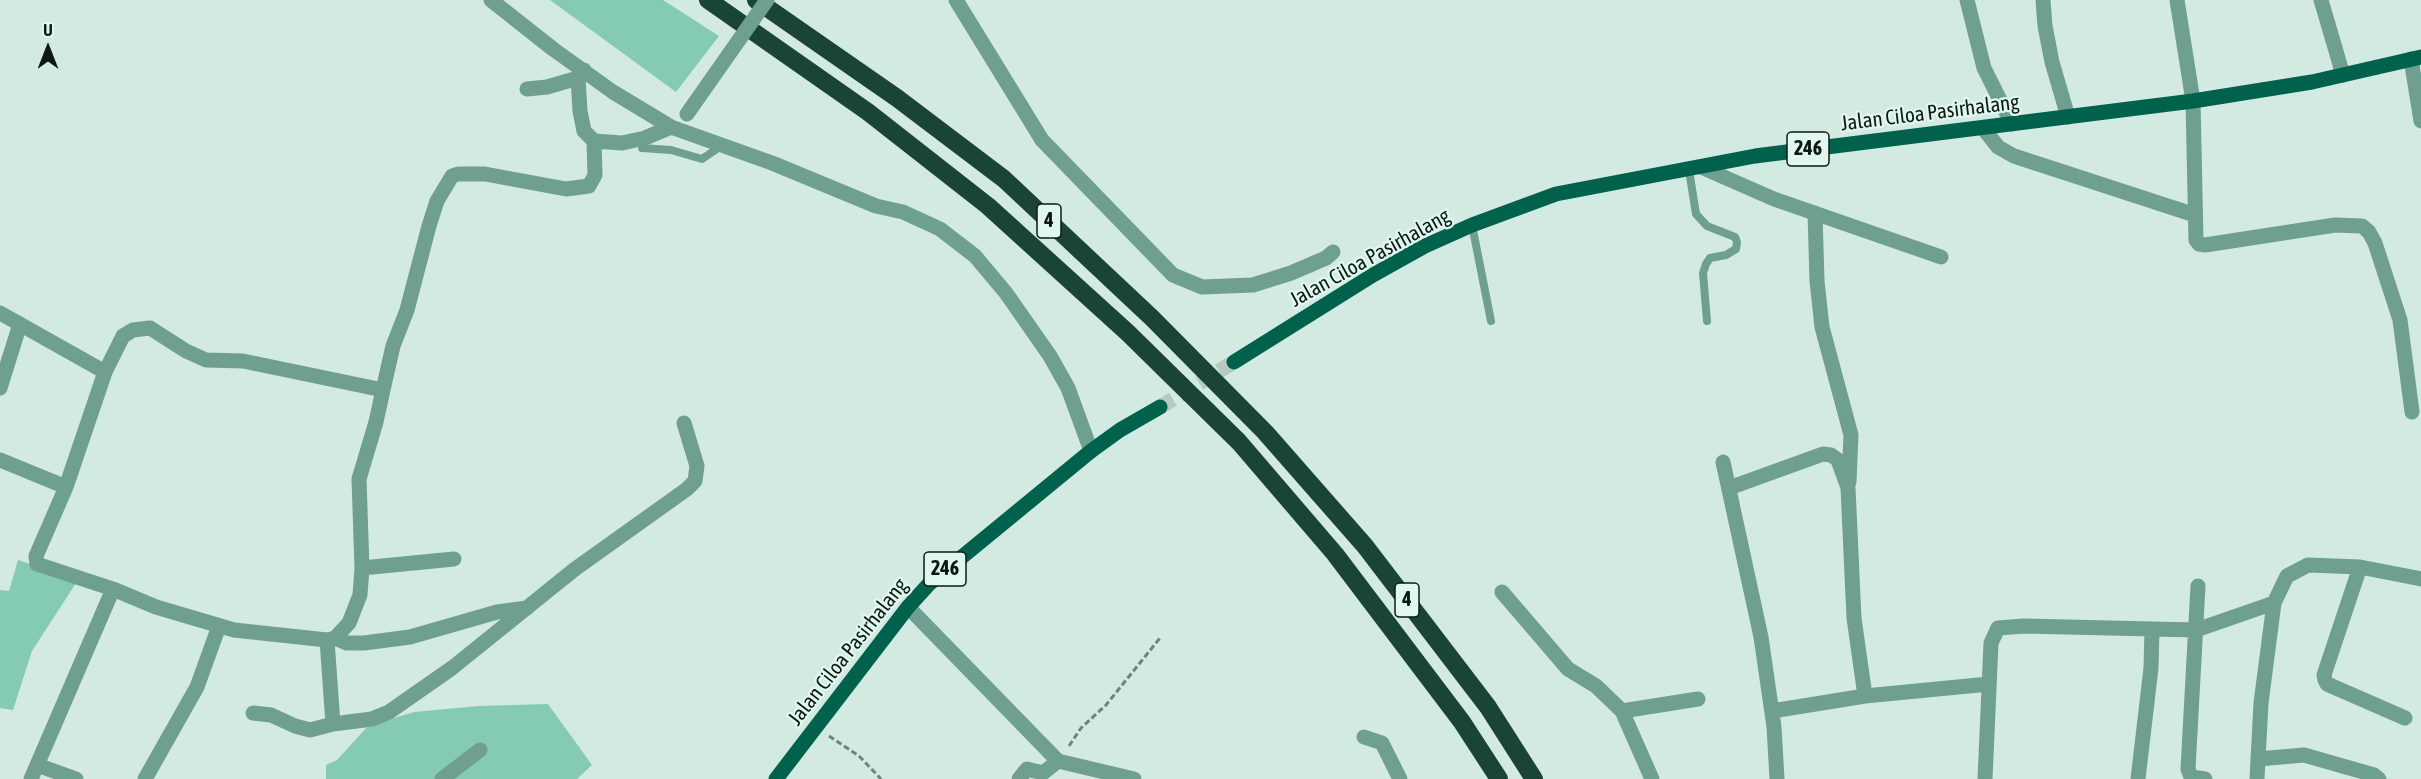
<!DOCTYPE html>
<html>
<head>
<meta charset="utf-8">
<style>
	body { margin:0 }
	#map { position:relative; width:2421px; height:779px; overflow:hidden; background:#d2eae2; font-family:"Asap Condensed",sans-serif }
	canvas { display:block }
	.north { position:absolute; left:18px; top:18px; width:60px; height:60px; -webkit-text-stroke:4px #dff7ef; paint-order:stroke; rotate:0deg; font-size:16px; font-weight:700; line-height:24px; text-align:center; color:#0f1815 }
	.north::after { content:''; display:block; margin:auto; width:21px; height:27px; background:#0f1815; clip-path:polygon(50% 0,100% 100%,50% 72%,0 100%) }
</style>
</head>
<body>
<div id="map">
<canvas width="2421" height="779"></canvas>
<div class="north">U</div>
</div>
<script>
const context = document.querySelector('canvas').getContext('2d');
context.lineJoin = 'round';
function paint(path, color) {
  context.fillStyle = color;
  context.fill(path, 'evenodd');
}
function toPath(rows) {
  const path = new Path2D();
  for (const r of rows) {
    path.moveTo(r[0], r[1]);
    for (let i = 2; i < r.length; i += 2) path.lineTo(r[i], r[i + 1]);
  }
  return path;
}
function trace(path, color, width, dash) {
  context.strokeStyle = color;
  context.lineWidth = width;
  context.lineCap = dash ? 'butt' : 'round';
  context.setLineDash(dash || []);
  context.stroke(path);
}
function label(font, color, halo, rows, align = 'center') {
  context.font = font + ' "Asap Condensed",sans-serif';
  context.lineWidth = 4.5;
  context.setLineDash([]);
  context.textBaseline = 'middle';
  context.strokeStyle = halo;
  context.fillStyle = color;
  for (const [text, x, y, turn = 0] of rows) {
    context.save();
    context.translate(x, y);
    context.rotate((+turn || 0) * Math.PI / 180);
    context.textAlign = isNaN(turn) ? turn : align;
    if (halo) context.strokeText(text, 0, 0);
    context.fillText(text, 0, 0);
    context.restore();
  }
}
paint(toPath([
	[550,0,663,0,719,36,676,92],
	[18,560,78,580,32,651,13,710,0,708,0,590,9,591],
	[548,704,592,765,577,779,326,779,326,765,337,760,368,726,414,712,478,706]
]), '#85cab4');
trace(toPath([
	[1160,407,1234,362]
]), '#b5cac3', 15, [15, 8]);
trace(toPath([
	[829,736,859,756,881,779],
	[1069,746,1081,728,1106,705,1160,638]
]), '#71827c', 3, [6, 3]);
trace(toPath([
	[642,148,671,150,702,159,721,146],
	[1689,170,1696,214,1707,226,1735,237,1737,242,1736,249,1726,255,1710,258,1706,264,1703,273,1707,321],
	[1472,225,1491,321]
]), '#6f9f90', 8);
trace(toPath([
	[491,0,553,49,613,92,671,127,772,163,876,206,903,212,940,229,975,256,1006,293,1050,356,1068,388,1091,451],
	[956,0,1042,140,1173,275,1202,287,1253,285,1291,273,1326,258,1333,252],
	[1967,0,1984,68,2012,124],
	[2043,0,2045,26,2052,62,2068,117],
	[2177,0,2193,101,2196,240,2199,244,2205,245,2335,225,2362,226,2369,232,2375,243,2400,320,2412,412],
	[2321,0,2343,75],
	[2411,59,2421,121],
	[584,70,578,78,580,111,584,131,594,141,622,143,645,138,671,127],
	[527,89,547,87,578,78],
	[1983,128,1998,147,2014,156,2195,215],
	[1701,167,1774,199,1941,257],
	[1815,213,1817,281,1822,327,1851,435,1849,482],
	[0,313,105,372],
	[0,388,20,324],
	[383,390,243,361,206,360,186,351,150,328,133,330,123,336,105,372,66,487,36,556,37,564,113,589,156,607,234,630,327,640,335,638,349,623,360,595,362,568,359,479,376,422,383,390,393,346,407,310,429,226,437,201,452,176,458,174,485,174,566,189,589,186,595,175,594,141],
	[0,460,66,487],
	[1723,462,1761,637,1774,727,1777,779],
	[1729,488,1823,454,1831,455,1838,460,1848,488,1854,618,1865,696],
	[2360,567,2324,675,2325,680,2327,684,2405,718],
	[362,568,454,559],
	[2198,586,2188,769,2191,777,2205,779],
	[1502,592,1568,669,1596,686,1622,711,1652,779],
	[908,607,1058,761,1134,779],
	[335,638,347,643,364,643,410,637,497,612,527,608],
	[327,640,333,724,372,719,389,712,452,668,575,569,687,489,695,481,697,466,684,423],
	[1622,711,1698,699],
	[1772,711,1865,696,1989,684],
	[253,713,271,715,295,726,310,730,333,724],
	[1364,737,1382,743,1400,779],
	[2258,759,2304,755,2374,775,2379,779],
	[37,765,76,779],
	[31,779,113,589],
	[145,779,197,687,219,626],
	[442,779,480,750],
	[1019,779,1027,769,1043,773,1058,761],
	[1985,779,1991,643,1998,628,2024,626,2196,630,2274,603],
	[2138,779,2151,668,2152,629],
	[2257,779,2261,703,2274,603,2287,576,2308,565,2360,567,2421,579]
]), '#6f9f90', 15);
trace(toPath([
	[1234,362,1373,275,1425,246,1472,225,1556,194,1755,156,2193,101,2312,82,2421,57],
	[776,779,908,607,929,584,1091,451,1120,430,1160,407]
]), '#00614d', 15);
trace(toPath([
	[708,0,868,112,988,206,1128,333,1239,442,1335,554,1462,722,1499,779],
	[756,0,897,98,1004,179,1152,318,1265,432,1365,546,1488,707,1534,779]
]), '#1b4439', 18);
trace(toPath([
	[687,114,767,0]
]), '#6f9f90', 15);
for (const [x, y, w] of [
	[1808,149,42],
	[1049,221,24],
	[945,569,42],
	[1407,600,24]
]) {
  const box = new Path2D();
  box.roundRect(x - w / 2, y - 17, w, 34, 4.5);
  context.fillStyle = '#dff7ef';
  context.fill(box);
  trace(box, '#0f1815', 1.5);
}
label('bold 20px', '#0f1815', null, [
	["246",1808,149],
	["4",1049,221],
	["246",945,569],
	["4",1407,600]
]);
label('21px', '#0f1815', '#dff7ef', [
	["Jalan Ciloa Pasirhalang",1930,113,-7],
	["Jalan Ciloa Pasirhalang",1370,258,-29],
	["Jalan Ciloa Pasirhalang",848,652,-52]
]);
</script>
</body>
</html>
